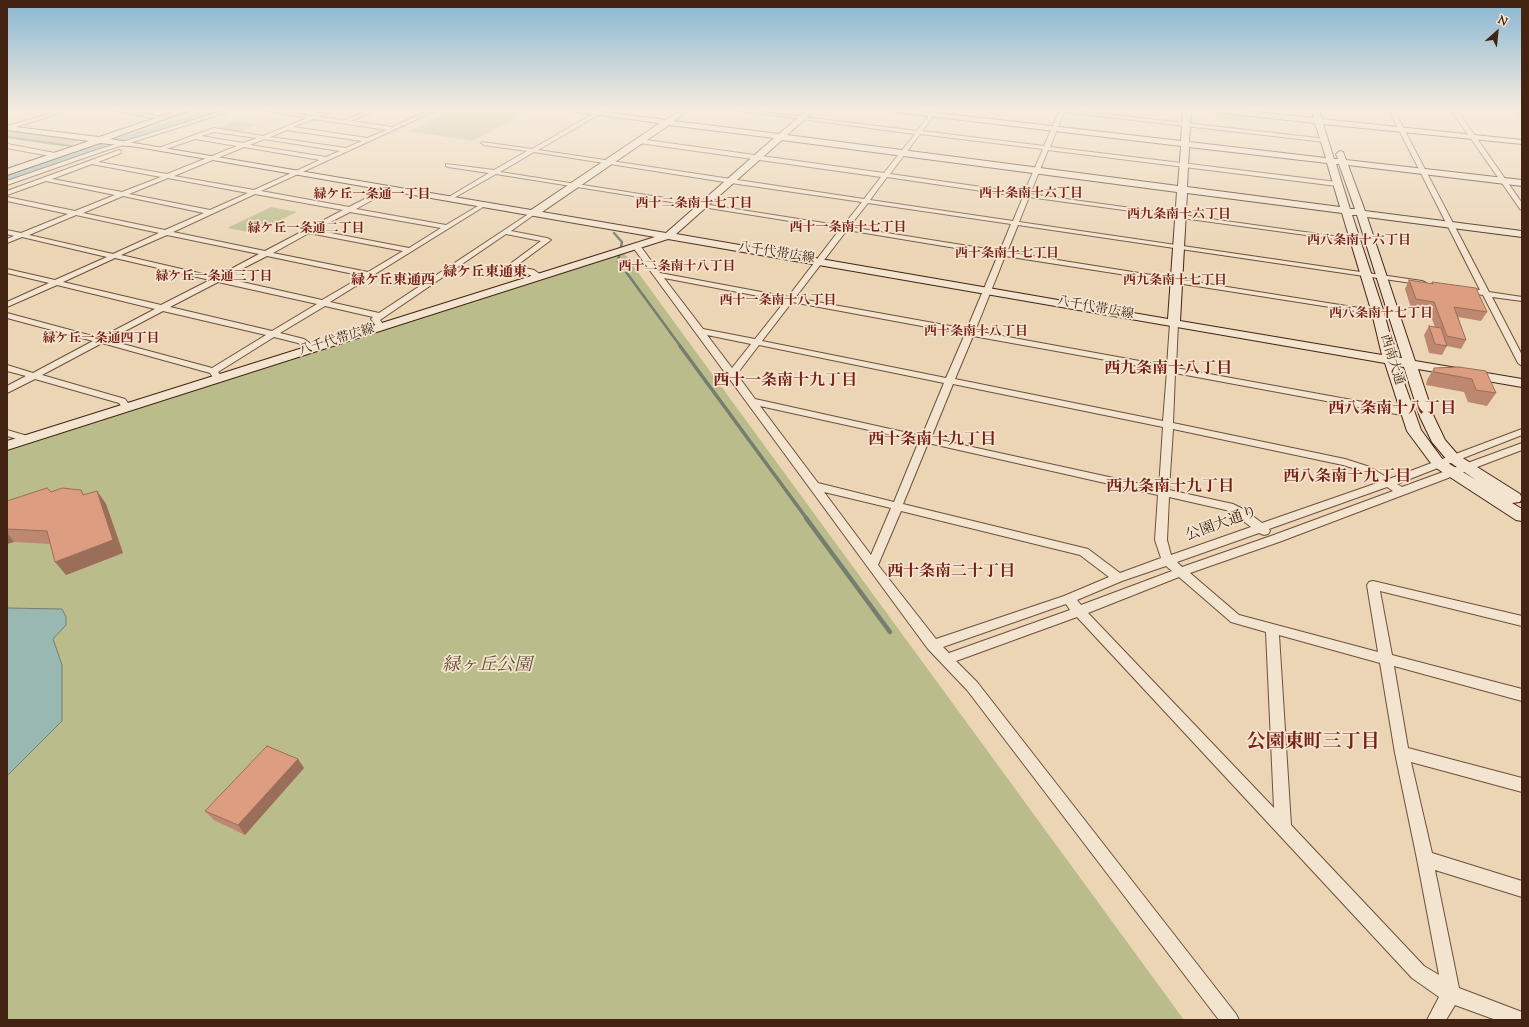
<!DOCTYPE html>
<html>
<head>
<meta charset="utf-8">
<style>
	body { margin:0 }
	#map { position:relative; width:1529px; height:1027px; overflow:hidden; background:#ebd5b5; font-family:"Sorts Mill Goudy",serif }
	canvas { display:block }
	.frame { position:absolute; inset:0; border:8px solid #432412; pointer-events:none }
	.north { position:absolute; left:1477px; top:12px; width:40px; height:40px; -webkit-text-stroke:3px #f2e4cf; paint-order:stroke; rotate:27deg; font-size:11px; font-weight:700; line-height:16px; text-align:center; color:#432412 }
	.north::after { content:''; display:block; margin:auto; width:14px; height:18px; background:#432412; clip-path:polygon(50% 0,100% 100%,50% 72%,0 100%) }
</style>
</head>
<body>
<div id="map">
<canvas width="1529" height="1027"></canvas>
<div class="frame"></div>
<div class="north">N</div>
</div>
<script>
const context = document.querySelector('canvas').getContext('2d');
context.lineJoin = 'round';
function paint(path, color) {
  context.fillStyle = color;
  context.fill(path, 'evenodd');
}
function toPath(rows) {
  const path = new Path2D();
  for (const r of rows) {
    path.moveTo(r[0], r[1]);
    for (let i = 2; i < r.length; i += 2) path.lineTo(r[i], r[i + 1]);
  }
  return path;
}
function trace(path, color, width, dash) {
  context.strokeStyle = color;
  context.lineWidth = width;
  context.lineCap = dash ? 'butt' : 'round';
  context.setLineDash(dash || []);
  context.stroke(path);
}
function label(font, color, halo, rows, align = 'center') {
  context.font = font + ' "Sorts Mill Goudy","Noto Serif JP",serif';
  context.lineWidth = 3.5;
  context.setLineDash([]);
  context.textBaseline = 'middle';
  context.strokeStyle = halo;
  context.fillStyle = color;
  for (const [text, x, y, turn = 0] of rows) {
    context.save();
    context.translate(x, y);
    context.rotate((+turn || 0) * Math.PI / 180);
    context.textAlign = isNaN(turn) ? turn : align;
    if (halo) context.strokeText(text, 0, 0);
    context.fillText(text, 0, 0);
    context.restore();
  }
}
paint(toPath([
	[455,110,530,110,473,141,409,131],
	[1217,113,1247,117,1247,122,1217,118],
	[236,121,259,124,239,132,216,128],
	[7,130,9,130,81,140,63,147,7,138],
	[271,207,297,212,253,233,227,228],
	[623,252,1184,1020,7,1020,7,448]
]), '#bbbc8b');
const water = toPath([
	[7,608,62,609,66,617,66,625,53,639,62,665,62,721,7,776,7,608]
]);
paint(water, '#98b8b1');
trace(water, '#767d71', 1);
trace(toPath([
	[7,137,86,148,97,148]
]), '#767d71', 2);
trace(toPath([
	[614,233,622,242,618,261,681,347]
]), '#767d71', 2.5);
trace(toPath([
	[680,346,807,519]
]), '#767d71', 3.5);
trace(toPath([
	[806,518,890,632]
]), '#767d71', 4.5);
paint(toPath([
	[209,110,225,110,224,112,134,139,7,182,7,174,126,135,209,110]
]), '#98b8b1');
const street = toPath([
	[62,110,70,110,7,130,7,126,62,110],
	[112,110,124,110,166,118,163,120,112,110],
	[226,110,234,110,101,152,7,185,7,181,97,150,226,110],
	[263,110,275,110,313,116,327,110,333,110,319,117,345,120,370,110,376,110,351,121,392,127,430,110,437,110,261,191,349,207,390,186,393,188,392,189,356,209,446,225,483,203,488,204,330,302,379,313,533,211,535,212,535,214,511,231,547,238,551,240,516,266,534,270,544,277,540,279,537,279,528,274,506,267,541,241,506,234,380,320,385,327,384,329,378,329,371,319,373,317,325,306,280,333,304,339,315,347,316,349,315,351,309,351,298,343,274,337,218,372,222,377,217,380,214,379,210,373,102,343,42,375,125,399,132,408,130,410,124,410,119,403,35,379,7,393,7,386,26,376,7,371,7,365,33,373,93,341,7,318,7,313,100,338,155,309,57,285,7,307,7,302,49,283,7,273,7,269,55,280,107,257,22,237,7,243,7,239,14,236,7,234,7,230,21,233,68,214,7,201,7,197,75,211,115,195,46,181,7,195,7,191,119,150,121,151,121,153,98,162,167,174,237,146,195,139,163,150,159,150,159,148,214,128,263,136,307,118,263,110],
	[314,119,387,130,367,138,293,127,314,119],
	[287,130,362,141,346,148,270,137,287,130],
	[214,132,257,138,243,143,201,136,214,132],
	[264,139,340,151,326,157,250,145,264,139],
	[244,147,320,160,254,190,174,176,244,147],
	[92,164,161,177,122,192,52,179,92,164],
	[168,178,248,193,210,210,129,194,168,178],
	[255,194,343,210,265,251,173,232,255,194],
	[123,196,204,213,165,230,83,213,123,196],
	[350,212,441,228,409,248,315,230,350,212],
	[76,215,159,233,113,254,29,235,76,215],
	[309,233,403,251,368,272,273,253,309,233],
	[167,235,259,254,216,277,121,255,167,235],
	[267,256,363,276,322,300,224,278,267,256],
	[115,258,210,280,161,305,63,282,115,258],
	[218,282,317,304,272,331,170,307,218,282],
	[163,311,266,335,212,368,108,340,163,311],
	[733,110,748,110,917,131,933,110,938,110,922,131,1044,146,1059,112,1054,110,1069,110,1327,139,1328,140,1325,142,1064,112,1050,147,1337,182,1340,184,1337,186,1048,150,1030,194,1355,239,1359,241,1357,242,1029,197,1019,222,1422,281,1426,283,1425,285,1018,225,1007,252,1378,311,1381,311,1381,315,1005,256,975,331,1167,366,1170,323,1171,321,1177,321,1178,323,1176,368,1407,410,1412,413,1407,416,1175,373,1173,423,1345,459,1370,467,1389,479,1522,429,1522,435,1397,484,1402,487,1522,443,1522,450,1279,542,1190,573,1239,615,1378,652,1367,585,1369,582,1373,581,1522,616,1522,626,1380,591,1392,655,1522,689,1522,701,1394,666,1408,748,1522,778,1522,792,1411,762,1432,853,1522,881,1522,897,1435,870,1459,988,1522,1012,1522,1020,1496,1020,1455,1005,1446,1020,1427,1020,1439,997,1412,978,1077,617,956,661,977,682,1236,1014,1239,1020,1219,1020,967,690,928,649,911,626,632,246,633,244,639,244,660,273,788,297,840,229,496,174,452,199,447,198,489,173,448,167,446,166,446,164,494,170,527,151,484,145,481,143,482,142,532,149,598,111,601,113,600,114,538,150,864,199,881,177,639,143,636,141,639,139,884,173,915,134,733,110],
	[920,134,1043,149,1024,193,890,174,920,134],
	[534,152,731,183,862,202,843,226,500,172,534,152],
	[887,177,1023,197,1013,221,870,200,887,177],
	[868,203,1011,224,1000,251,849,227,868,203],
	[847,230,998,255,967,329,795,298,847,230],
	[664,278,785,301,755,339,703,329,664,278],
	[792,302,965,334,946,378,762,341,792,302],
	[707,335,751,344,732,368,707,335],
	[973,336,1167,371,1163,421,955,379,973,336],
	[759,345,944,383,922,436,755,399,736,373,740,370,759,345],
	[953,384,1163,427,1159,488,931,438,953,384],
	[760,406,919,441,894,502,818,483,760,406],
	[1173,429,1343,465,1362,471,1380,482,1262,523,1245,510,1233,504,1169,490,1173,429],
	[928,443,1158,495,1155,540,1161,558,1120,573,1088,549,903,504,928,443],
	[1387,487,1393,491,1271,536,1182,567,1177,562,1259,533,1264,535,1268,534,1270,531,1269,529,1387,487],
	[824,492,891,508,871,555,824,492],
	[1169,497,1226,510,1237,516,1251,527,1171,555,1167,540,1169,497],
	[901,511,1080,555,1109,577,1064,596,936,639,878,565,901,511],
	[1166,566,1172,571,1081,605,1077,600,1122,581,1166,566],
	[1179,577,1231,622,1266,632,1274,808,1088,613,1179,577],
	[1066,604,1070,610,949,653,943,647,1066,604],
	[1279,635,1380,663,1395,753,1417,859,1439,975,1424,966,1291,825,1279,635],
	[1389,110,1394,110,1489,292,1522,297,1522,301,1492,297,1522,355,1522,366,1518,363,1483,295,1463,292,1459,290,1463,288,1480,290,1389,110],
	[1451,110,1457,110,1522,203,1522,210,1520,209,1451,110],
	[1514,110,1520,110,1522,113,1522,118,1514,110],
	[7,144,55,153,58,155,55,157,7,148,7,144],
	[7,430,31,437,32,439,27,442,7,436,7,430]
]);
const secondary = toPath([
	[179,110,190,110,110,139,531,210,660,123,575,112,571,110,591,110,666,120,680,110,689,110,674,121,779,134,807,110,815,110,787,135,1178,186,1181,146,895,112,891,110,913,110,1181,141,1183,110,1191,110,1189,142,1326,158,1315,123,1215,112,1211,110,1236,110,1314,118,1311,110,1319,110,1322,119,1522,140,1522,144,1323,124,1334,159,1338,159,1336,154,1340,151,1343,152,1346,160,1522,180,1522,186,1348,165,1365,211,1522,231,1522,237,1367,217,1415,361,1522,379,1522,387,1418,369,1434,417,1445,440,1458,455,1520,494,1522,498,1520,502,1512,503,1522,509,1522,521,1516,520,1433,466,1407,431,1385,363,668,239,7,450,7,441,655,237,138,147,100,143,7,175,7,169,89,141,7,130,7,126,99,137,179,110],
	[669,125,774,138,666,233,542,212,669,125],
	[782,140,1177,192,1168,319,676,234,782,140],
	[1189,147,1327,163,1340,207,1187,187,1189,147],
	[1336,164,1339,164,1355,209,1350,209,1336,164],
	[1187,193,1342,213,1372,313,1382,355,1180,321,1187,193],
	[1352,215,1357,215,1402,358,1396,357,1384,313,1352,215],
	[1398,366,1404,367,1420,417,1432,442,1448,461,1476,480,1443,460,1421,430,1398,366]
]);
trace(street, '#6d503b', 2);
trace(secondary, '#432412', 2);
paint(street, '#f2e4cf');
paint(secondary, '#f2e4cf');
paint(toPath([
	[1409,280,1431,284,1432,282,1487,312,1481,321,1458,317,1466,340,1461,349,1447,346,1442,355,1429,353,1424,335,1429,326,1435,327,1429,311,1411,308,1405,289],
	[1459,367,1496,393,1487,406,1468,402,1464,392,1426,385,1427,380,1434,368],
	[81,490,85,495,97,491,106,504,123,553,66,575,50,544,14,542,7,544,7,501,51,492],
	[298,759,304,768,245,835,214,820,205,811]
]), '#be876f');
paint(toPath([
	[97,491,106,504,123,553,66,575,55,562],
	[7,533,14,542,7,544],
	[298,759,304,768,245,835,238,825]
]), '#9b6e5a');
const building = toPath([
	[1409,280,1433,284,1432,282,1476,288,1487,312,1454,307,1466,340,1447,336,1434,302,1416,299,1409,280],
	[1429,326,1441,328,1447,346,1435,344,1429,326],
	[1459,367,1486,371,1496,393,1476,390,1472,379,1434,372,1434,368,1459,367],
	[47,488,51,492,62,488,81,490,83,495,97,491,113,540,55,562,47,531,7,529,7,501,47,488],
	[267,746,298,759,238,825,205,811,267,746]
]);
paint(building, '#dd9d81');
trace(building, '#9b6e5a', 1);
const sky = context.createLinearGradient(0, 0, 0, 254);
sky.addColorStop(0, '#88b6d2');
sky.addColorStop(0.43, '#f6ecde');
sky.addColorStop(1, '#f6ecde00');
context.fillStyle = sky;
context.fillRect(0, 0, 1529, 254);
label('bold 13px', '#7a1f14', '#f2e4cf', [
	["西十条南十六丁目",1031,195],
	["緑ケ丘一条通一丁目",372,196],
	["西十二条南十七丁目",694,205],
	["西九条南十六丁目",1179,216],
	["西十一条南十七丁目",848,229],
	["緑ケ丘一条通二丁目",306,230],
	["西八条南十六丁目",1359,242],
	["西十条南十七丁目",1007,255],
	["西十二条南十八丁目",677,268],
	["緑ケ丘一条通三丁目",214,278],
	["西九条南十七丁目",1175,282],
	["西十一条南十八丁目",778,302],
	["西八条南十七丁目",1381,315],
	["西十条南十八丁目",976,333],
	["緑ケ丘一条通四丁目",101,340]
]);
label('13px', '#432412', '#f2e4cf', [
	["八千代帯広線",776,254,9],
	["八千代帯広線",1095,309,10],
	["八千代帯広線",337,341,-17],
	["西南大通",1391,360,73]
]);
label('bold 14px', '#7a1f14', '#f2e4cf', [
	["緑ケ丘東通東",485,274],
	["緑ケ丘東通西",393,282]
]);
label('15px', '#432412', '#f2e4cf', [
	["公園大通り",1222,525,-20]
]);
label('bold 16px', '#7a1f14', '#f2e4cf', [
	["西九条南十八丁目",1168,370],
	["西十一条南十九丁目",785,382],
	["西八条南十八丁目",1392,410],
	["西十条南十九丁目",932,441],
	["西八条南十九丁目",1347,478],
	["西九条南十九丁目",1170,488],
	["西十条南二十丁目",951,573]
]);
label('italic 18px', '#614a30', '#f2e4cf', [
	["緑ヶ丘公園",487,667]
]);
label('bold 19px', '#7a1f14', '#f2e4cf', [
	["公園東町三丁目",1313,744]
]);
</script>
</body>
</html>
